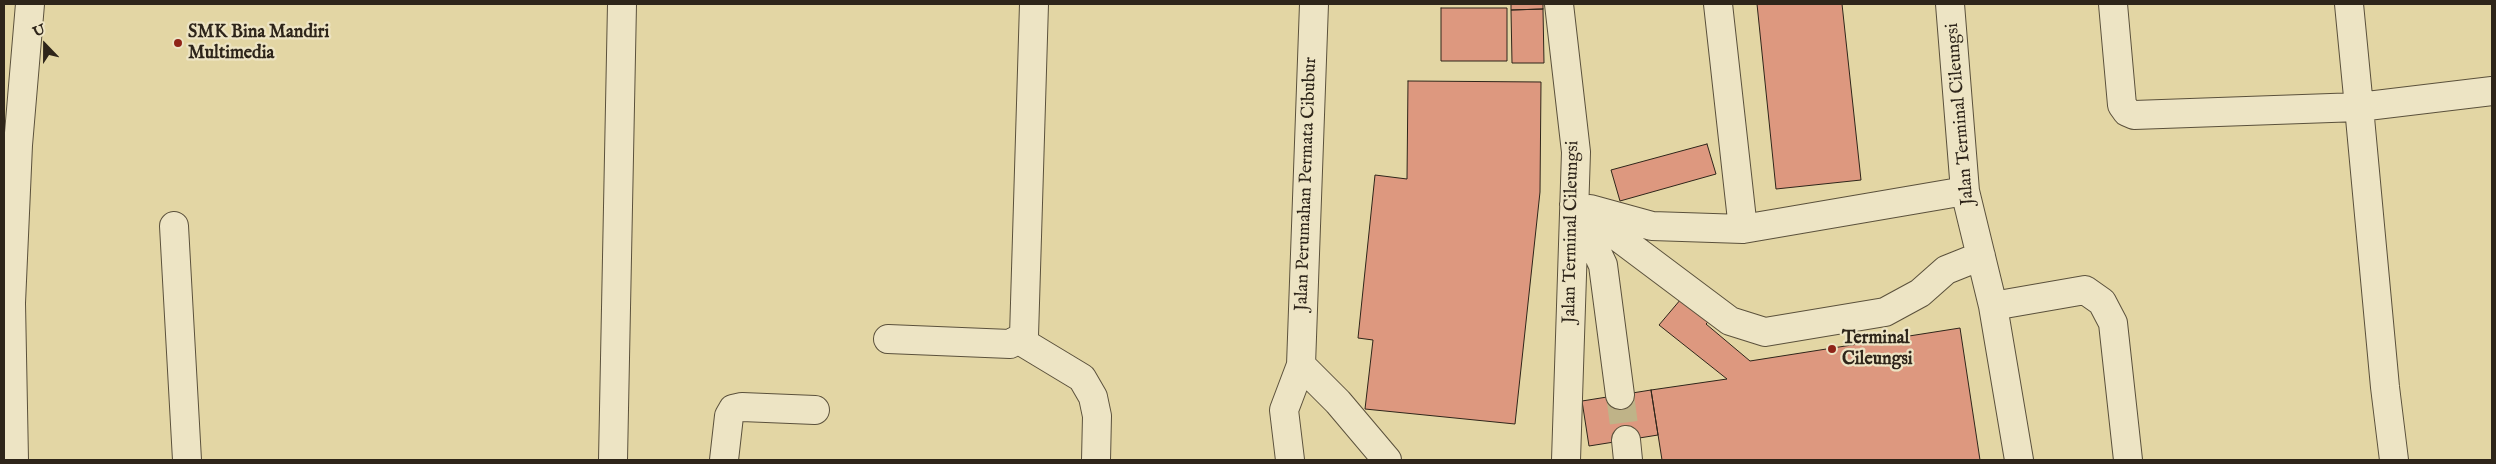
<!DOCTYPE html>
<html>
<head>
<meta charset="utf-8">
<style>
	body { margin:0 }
	#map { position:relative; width:2496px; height:464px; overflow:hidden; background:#e3d6a4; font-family:"IM FELL English",serif }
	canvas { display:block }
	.frame { position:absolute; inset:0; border:5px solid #2e251a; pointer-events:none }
	.north { position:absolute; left:20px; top:20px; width:50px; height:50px; -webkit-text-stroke:4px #ede4c4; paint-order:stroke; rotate:338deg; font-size:14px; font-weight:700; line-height:20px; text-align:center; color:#2e251a }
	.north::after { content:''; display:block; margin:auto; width:18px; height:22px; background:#2e251a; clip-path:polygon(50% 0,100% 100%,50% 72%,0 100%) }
</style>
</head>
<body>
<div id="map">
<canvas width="2496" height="464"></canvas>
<div class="frame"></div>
<div class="north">U</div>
</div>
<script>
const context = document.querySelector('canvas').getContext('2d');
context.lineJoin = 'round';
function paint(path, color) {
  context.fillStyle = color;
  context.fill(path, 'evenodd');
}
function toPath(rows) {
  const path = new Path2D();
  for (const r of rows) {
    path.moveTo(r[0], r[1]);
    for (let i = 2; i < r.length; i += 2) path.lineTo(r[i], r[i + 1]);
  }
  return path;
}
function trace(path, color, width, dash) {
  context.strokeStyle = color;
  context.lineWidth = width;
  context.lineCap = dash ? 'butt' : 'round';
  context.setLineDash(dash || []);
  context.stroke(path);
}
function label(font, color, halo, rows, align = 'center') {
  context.font = font + ' "IM FELL English",serif';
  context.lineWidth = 4.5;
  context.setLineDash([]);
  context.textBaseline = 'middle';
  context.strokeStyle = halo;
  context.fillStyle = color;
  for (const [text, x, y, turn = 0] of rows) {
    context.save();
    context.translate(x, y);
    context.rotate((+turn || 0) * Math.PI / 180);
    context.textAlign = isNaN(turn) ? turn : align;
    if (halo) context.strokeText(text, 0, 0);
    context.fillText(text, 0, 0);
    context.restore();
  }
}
const building = toPath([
	[1511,4,1543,4,1543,9,1511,10,1511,4],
	[1757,4,1842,4,1861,180,1776,189,1757,4],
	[1441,8,1507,8,1507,61,1441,61,1441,8],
	[1543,9,1544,63,1512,63,1511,10,1543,9],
	[1408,81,1541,82,1540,192,1515,424,1365,409,1373,340,1358,338,1375,175,1407,179,1408,81],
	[1707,144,1716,174,1620,201,1611,170,1707,144],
	[1681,299,1708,322,1706,324,1750,361,1960,328,1980,460,1662,460,1651,390,1727,379,1659,325,1681,299],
	[1651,390,1658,435,1589,446,1582,401,1651,390]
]);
paint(building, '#dd987f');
trace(building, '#2e251a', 1);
trace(toPath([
	[1620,395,1626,440]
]), '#bfb388', 28, [28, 14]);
const minor = toPath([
	[1559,4,1576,152,1566,460],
	[1718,4,1743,229],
	[1950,4,1965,191,1993,306,2019,460],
	[2113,4,2122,105,2127,112,2134,115,2359,107,2385,387,2394,460],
	[2349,4,2359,107,2492,91],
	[1574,204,1730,321,1765,332,1885,312,1920,293,1946,270,1981,256],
	[1576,208,1603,265,1620,395],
	[1590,209,1652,226,1743,229,1965,191],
	[174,226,187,460],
	[1993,306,2085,290,2102,302,2113,323,2128,460],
	[888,339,1010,344,1024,336,1034,4],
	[1019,340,1082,378,1093,397,1097,416,1096,460],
	[1301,365,1338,402,1387,460],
	[1626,440,1628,460],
	[14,460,11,303,18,145,30,4],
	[613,460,622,4],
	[724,460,729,416,733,409,742,407,815,410],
	[1290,460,1284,410,1301,365,1314,4]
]);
trace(minor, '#5b513c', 30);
trace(minor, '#ede4c4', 28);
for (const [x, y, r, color] of [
	[178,43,5,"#8f2418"],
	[1832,349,5,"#8f2418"]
]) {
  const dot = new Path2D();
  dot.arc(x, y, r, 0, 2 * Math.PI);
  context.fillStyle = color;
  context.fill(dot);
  trace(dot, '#ede4c4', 2);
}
label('bold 18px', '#2e251a', '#ede4c4', [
	["SMK Bina Mandiri",188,33],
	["Multimedia",188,54],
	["Terminal",1842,339],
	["Cileungsi",1842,360]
], 'left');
label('18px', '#2e251a', '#ede4c4', [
	["Jalan Terminal Cileungsi",1961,114,-95],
	["Jalan Perumahan Permata Cibubur",1307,184,-88],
	["Jalan Terminal Cileungsi",1572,232,-89]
]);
</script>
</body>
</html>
